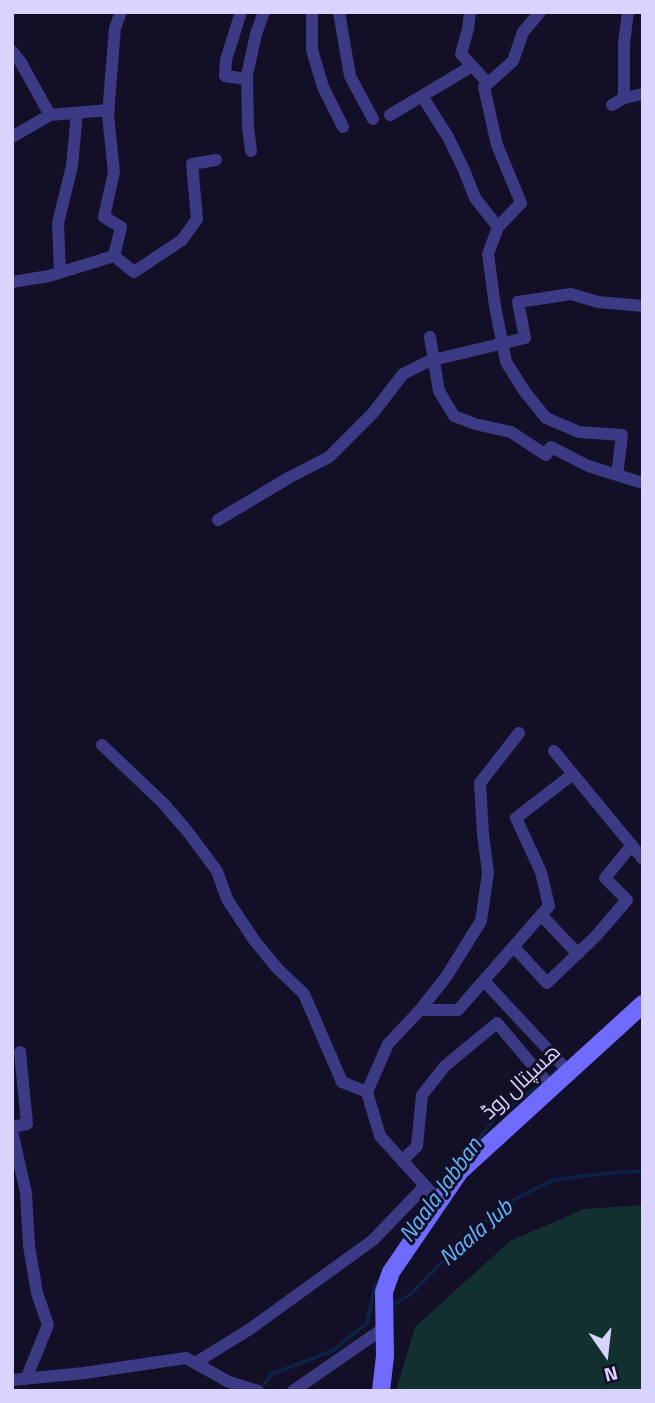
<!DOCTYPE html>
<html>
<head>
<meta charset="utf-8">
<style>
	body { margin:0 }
	#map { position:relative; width:655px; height:1403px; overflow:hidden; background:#130f26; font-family:"Titillium Web",sans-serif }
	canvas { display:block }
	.frame { position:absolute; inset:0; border:14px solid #d9d4ff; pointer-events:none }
	.north { position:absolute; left:571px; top:1319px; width:70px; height:70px; -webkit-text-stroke:5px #130f26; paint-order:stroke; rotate:166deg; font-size:19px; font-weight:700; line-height:28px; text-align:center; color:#d9d4ff }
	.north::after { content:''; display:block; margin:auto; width:24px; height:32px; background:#d9d4ff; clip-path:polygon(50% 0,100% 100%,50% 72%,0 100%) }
</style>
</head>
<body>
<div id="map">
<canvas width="655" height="1403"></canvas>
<div class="frame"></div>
<div class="north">N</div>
</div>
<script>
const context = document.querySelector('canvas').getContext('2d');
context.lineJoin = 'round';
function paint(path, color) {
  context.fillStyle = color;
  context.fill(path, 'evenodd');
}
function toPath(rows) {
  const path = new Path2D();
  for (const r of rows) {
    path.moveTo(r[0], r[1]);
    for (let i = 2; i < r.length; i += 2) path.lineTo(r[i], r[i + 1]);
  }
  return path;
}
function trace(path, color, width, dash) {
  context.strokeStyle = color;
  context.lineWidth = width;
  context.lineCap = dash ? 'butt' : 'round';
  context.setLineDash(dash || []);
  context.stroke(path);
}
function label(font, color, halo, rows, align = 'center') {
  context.font = font + ' "Titillium Web",Cairo,sans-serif';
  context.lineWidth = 6;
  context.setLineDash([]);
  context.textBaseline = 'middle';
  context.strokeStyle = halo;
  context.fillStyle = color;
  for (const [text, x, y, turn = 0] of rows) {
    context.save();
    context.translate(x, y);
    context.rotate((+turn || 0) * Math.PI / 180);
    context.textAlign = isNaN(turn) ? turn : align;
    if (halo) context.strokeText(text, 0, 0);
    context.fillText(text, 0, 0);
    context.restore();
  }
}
paint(toPath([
	[643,1205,643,1391,396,1391,415,1327,510,1241,584,1209]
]), '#12302f');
trace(toPath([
	[548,1078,561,1067],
	[467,1154,495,1118,542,1083],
	[390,1307,411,1294,459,1245,504,1205,553,1180,609,1173,643,1171],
	[261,1388,272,1374,332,1351,367,1323,375,1287,379,1281]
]), '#0c2248', 3.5);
trace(toPath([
	[121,12,115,28,108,115,114,172,104,217,121,227,114,256,134,272,182,240,197,219,192,164,216,160],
	[241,12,226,60,225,76,247,79],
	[312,12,312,50,323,87,343,127],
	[339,12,350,76,373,119],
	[470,12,468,29,461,54,488,83],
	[540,12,523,32,513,61,484,87,497,145,521,203,498,227,488,254,495,306,506,362,525,392,546,418,579,432,622,435,617,475,643,483],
	[12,51,20,61,50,115,109,110],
	[422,96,448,137,464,170,475,198,498,227],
	[624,98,643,94],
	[612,105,624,98,624,43,628,12],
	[390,115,472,66],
	[12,137,50,115],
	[251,151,248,127,247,75,256,34,264,12],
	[60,272,58,223,72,166,77,113],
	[12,282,49,276,114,256],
	[430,337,439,391,454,416,475,424,511,432,546,455,551,447,588,466,617,475],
	[218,520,290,477,329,457,373,413,403,374,429,361,525,338,518,302,571,294,598,302,643,306],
	[102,745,163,803,188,832,217,871,227,899,254,940,277,968,304,994,342,1082,367,1092],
	[554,751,643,859],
	[541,915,578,954],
	[514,947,547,983,596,936,627,900,605,878,632,845],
	[484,981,568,1071],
	[420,1010,446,977,481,921,488,873,483,834,480,783,519,733],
	[12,1127,27,1124,20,1052],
	[12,1131,26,1193,29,1246,37,1293,48,1325,26,1379],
	[402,1161,417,1146,422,1095,445,1066,497,1023,551,1087],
	[439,1201,380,1136,367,1092,388,1044,420,1010,458,1010,549,906,541,872,516,818,573,774],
	[195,1363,250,1329,373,1240,425,1186],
	[12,1380,84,1373,186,1358,229,1382,258,1391],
	[293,1391,384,1328]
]), '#3d3a85', 12);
trace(toPath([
	[381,1391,385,1356,384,1292,391,1272,460,1171,643,1004]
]), '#6f6bff', 18);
label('21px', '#d9d4ff', '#130f26', [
	["ھسپتال روڈ",522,1083,-43]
]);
label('italic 23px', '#62b6ff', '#130f26', [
	["Naala Jabban",442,1191,-54],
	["Naala Jub",477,1234,-41]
]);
</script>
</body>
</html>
